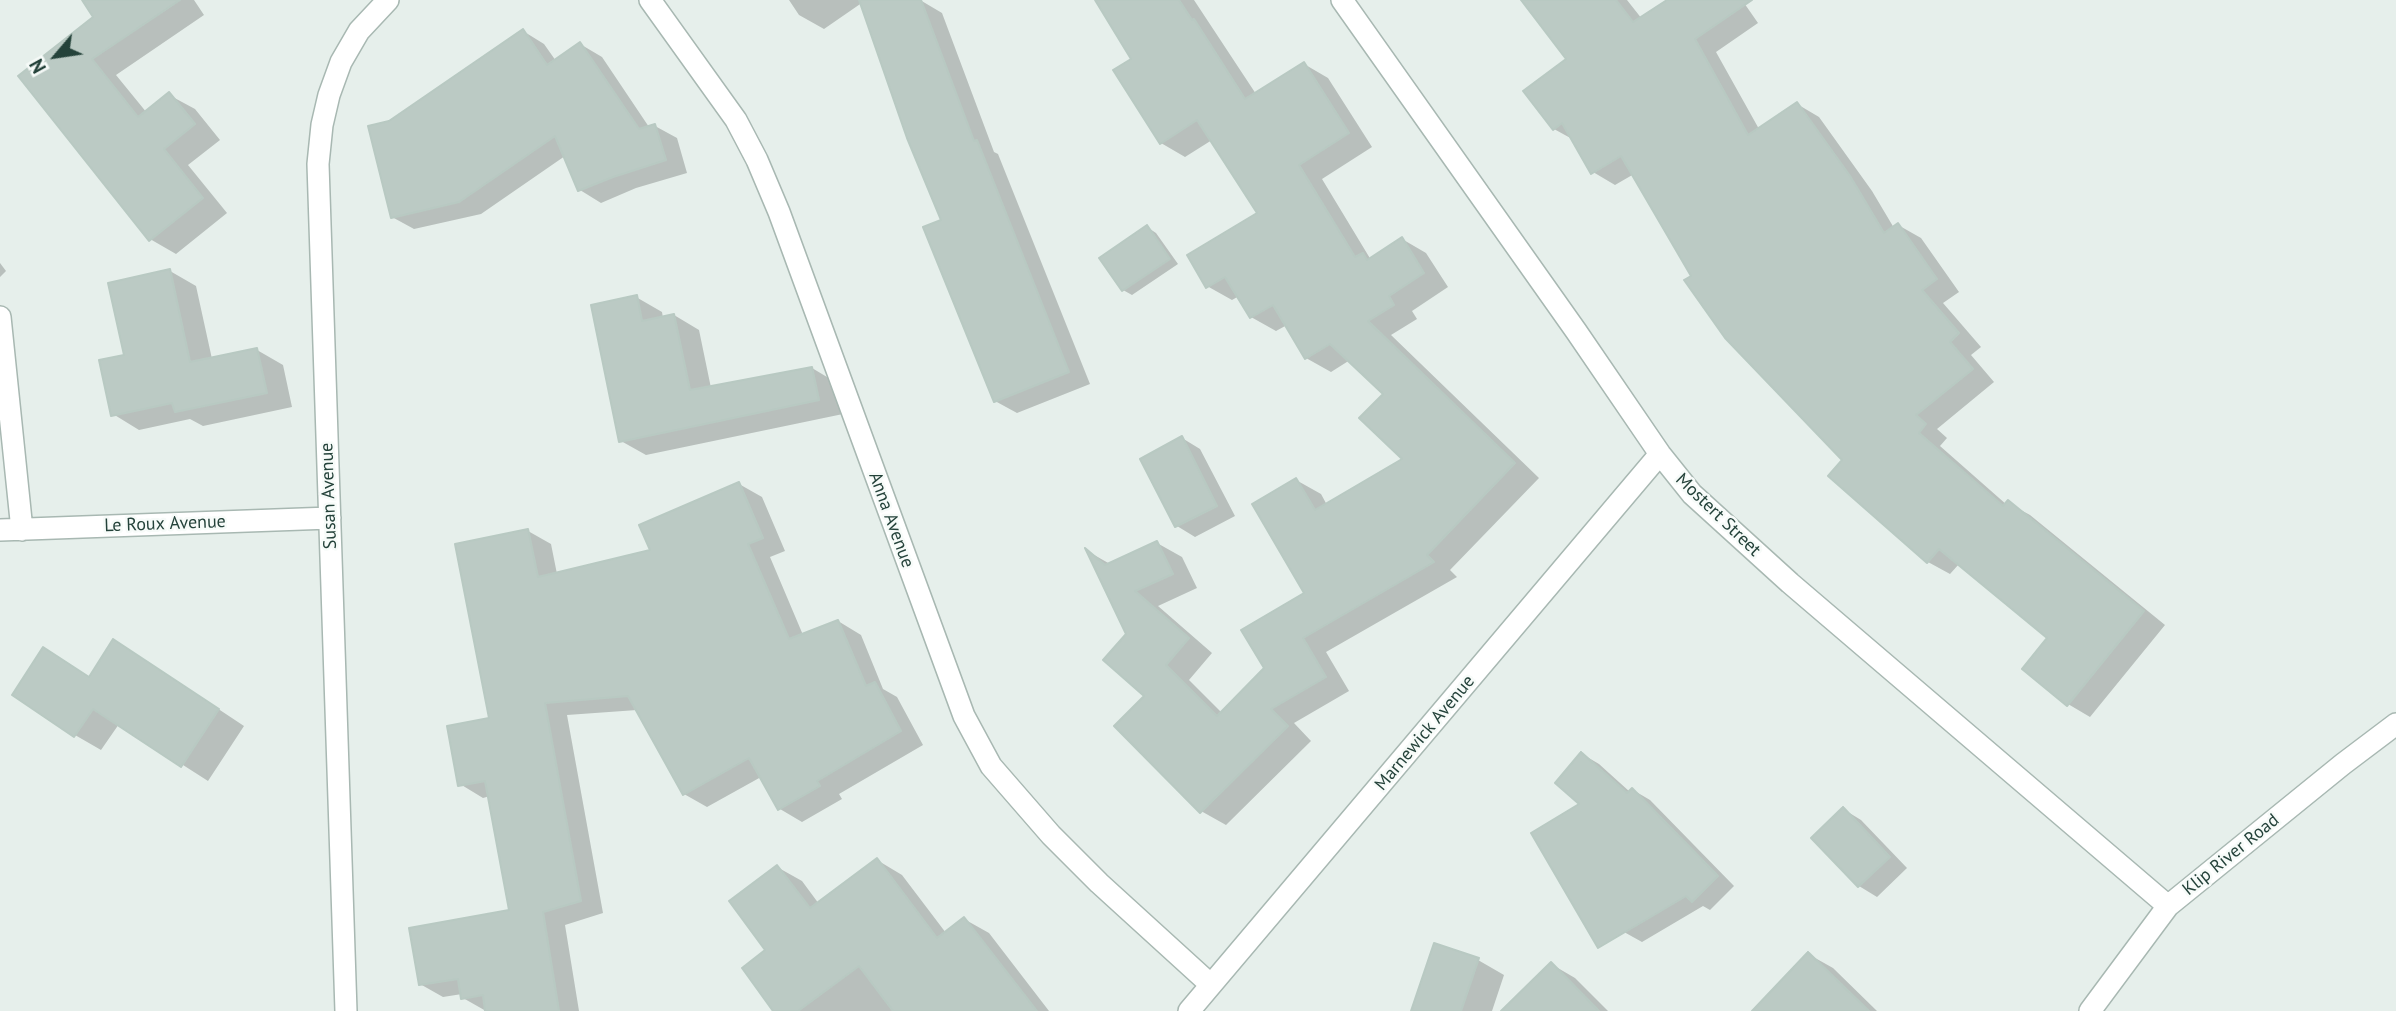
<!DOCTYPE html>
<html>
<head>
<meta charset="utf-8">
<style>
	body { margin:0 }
	#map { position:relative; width:2396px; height:1011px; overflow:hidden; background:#e6efeb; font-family:"PT Sans",sans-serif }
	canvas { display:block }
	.north { position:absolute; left:21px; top:21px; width:70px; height:70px; -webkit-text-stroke:5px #f7fbf9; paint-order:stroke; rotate:241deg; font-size:19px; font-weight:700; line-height:28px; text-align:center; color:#24423a }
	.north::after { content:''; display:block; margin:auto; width:24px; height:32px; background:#24423a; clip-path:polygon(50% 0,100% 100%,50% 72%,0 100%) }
</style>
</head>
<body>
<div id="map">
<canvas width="2396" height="1011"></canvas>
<div class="north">N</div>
</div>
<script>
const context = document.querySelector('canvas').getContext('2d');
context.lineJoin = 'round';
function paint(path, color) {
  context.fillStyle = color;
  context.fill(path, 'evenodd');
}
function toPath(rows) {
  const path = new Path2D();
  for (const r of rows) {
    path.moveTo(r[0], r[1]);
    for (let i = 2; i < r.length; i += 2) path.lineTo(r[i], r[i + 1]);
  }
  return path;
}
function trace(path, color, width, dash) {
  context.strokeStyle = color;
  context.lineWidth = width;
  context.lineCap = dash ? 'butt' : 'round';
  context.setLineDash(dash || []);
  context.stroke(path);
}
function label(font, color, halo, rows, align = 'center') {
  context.font = font + ' "PT Sans",sans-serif';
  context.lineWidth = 5;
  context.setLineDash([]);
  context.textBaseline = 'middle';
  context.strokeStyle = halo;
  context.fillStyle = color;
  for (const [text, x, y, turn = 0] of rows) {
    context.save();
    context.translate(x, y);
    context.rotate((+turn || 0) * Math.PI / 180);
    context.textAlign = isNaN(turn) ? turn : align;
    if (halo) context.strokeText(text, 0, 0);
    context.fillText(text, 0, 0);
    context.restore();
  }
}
paint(toPath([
	[84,0,194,0,204,15,116,75,147,113,169,95,195,109,220,140,188,165,227,213,176,254,150,239,21,77,96,17],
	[789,0,866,0,824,29,799,15],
	[920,0,942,13,994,152,998,154,1090,384,1017,413,995,401,943,221],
	[1097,0,1194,0,1256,94,1304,64,1328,78,1372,147,1322,179,1371,260,1402,239,1426,253,1448,287,1412,311,1417,319,1391,335,1539,478,1450,570,1457,577,1326,652,1349,691,1294,723,1311,741,1226,825,1201,811,1147,696,1128,634,1089,552,1110,564,1157,543,1182,557,1197,588,1158,606,1212,653,1189,680,1222,713,1267,669,1307,594,1296,480,1321,494,1327,505,1405,459,1385,394,1350,360,1331,372,1306,358,1287,325,1276,331,1251,317,1239,296,1232,300,1207,286,1259,214,1212,140,1185,157,1161,143,1134,59],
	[1523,0,1627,0,1642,19,1670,0,1742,0,1758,23,1716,52,1759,129,1797,104,1819,117,1872,191,1894,228,1898,225,1921,238,1959,292,1943,303,1981,347,1971,355,1994,382,1937,429,1947,438,1940,446,2007,505,2008,503,2030,515,2165,625,2090,717,2068,704,2050,638,1959,564,1950,574,1928,562,1693,276,1634,174,1615,185,1593,172,1574,140,1554,129,1568,59],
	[523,31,544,44,556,61,580,44,602,57,649,127,655,126,677,138,687,173,636,188,601,203,580,190,565,156,481,214,414,229,392,217,390,122],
	[1147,227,1156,233,1178,264,1132,295,1123,290],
	[0,263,6,271,0,277],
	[170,271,196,286,212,359,257,350,283,365,292,407,203,426,190,419,139,430,113,414,126,357],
	[636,297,662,312,663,318,674,315,699,330,711,388,812,368,837,383,843,414,646,455,621,441],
	[1182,438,1200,449,1235,516,1195,537,1177,526],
	[739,484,762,497,785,551,770,557,803,635,838,621,861,635,883,689,897,697,923,745,839,794,842,799,802,822,780,809,761,777,707,807,684,794,637,710,567,715,603,913,565,925,579,1011,486,1011,463,998,462,994,443,997,420,984,511,911,490,796,483,798,460,784,491,719,528,531,551,544,557,574,652,551],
	[44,649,90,678,140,657,244,726,208,781,119,724,101,750,75,735],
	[1582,754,1599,764,1630,792,1633,790,1650,800,1734,886,1710,910,1703,906,1642,942,1624,932],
	[1843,809,1861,820,1907,868,1877,897,1859,886],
	[877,860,902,875,946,933,964,919,989,933,1049,1011,776,1011,768,950,777,867,802,881,819,904],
	[1808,954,1833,968,1877,1011,1754,1011],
	[1478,960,1504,975,1492,1011,1413,1011],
	[1551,964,1575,978,1608,1011,1503,1011]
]), '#0003');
const building = toPath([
	[82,0,180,0,92,59,138,117,169,92,195,124,164,149,203,198,149,241,18,76,93,17,82,0],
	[859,0,921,0,974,141,977,140,1069,372,994,402,923,227,941,220,907,138,859,0],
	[1095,0,1179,0,1192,20,1194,19,1245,99,1304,62,1349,133,1299,165,1355,257,1363,253,1367,260,1402,237,1424,273,1389,296,1394,305,1368,321,1515,463,1427,555,1434,562,1303,638,1326,677,1271,709,1288,726,1200,813,1114,726,1144,696,1103,660,1126,634,1085,548,1105,565,1157,541,1173,574,1135,591,1189,638,1166,665,1217,716,1264,668,1241,630,1304,593,1252,504,1296,478,1315,510,1402,459,1359,418,1383,394,1330,344,1305,359,1273,305,1250,318,1225,277,1206,288,1187,255,1257,213,1197,120,1160,144,1113,70,1131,59,1095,0],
	[1521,0,1616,0,1633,22,1667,0,1752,0,1695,39,1748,135,1797,102,1850,176,1884,233,1898,223,1937,279,1922,290,1959,333,1950,342,1973,369,1916,415,1926,424,1919,433,2003,506,2008,500,2144,611,2067,706,2022,669,2047,638,1939,549,1927,563,1828,476,1842,460,1725,338,1684,280,1691,276,1621,156,1591,174,1562,123,1553,130,1523,91,1566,59,1521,0],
	[523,29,547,65,580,42,639,129,655,124,666,160,613,177,578,191,555,136,459,202,391,218,368,126,389,121,523,29],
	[1147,225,1170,259,1122,291,1099,258,1147,225],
	[170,269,190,362,257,348,267,393,175,412,172,403,111,416,99,360,124,355,108,283,170,269],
	[637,295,642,321,674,314,690,390,812,367,819,400,619,442,591,305,637,295],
	[1182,436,1217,506,1175,527,1140,459,1182,436],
	[739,482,763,538,748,544,789,639,838,620,866,686,875,682,901,731,817,781,820,786,778,810,749,758,683,795,628,696,545,703,581,901,543,912,559,1011,485,1011,483,995,461,999,458,979,419,985,409,928,509,910,485,781,458,786,447,726,489,718,455,544,528,529,538,577,650,550,639,525,739,482],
	[113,639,219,709,181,767,93,709,74,737,12,695,43,647,89,677,113,639],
	[1581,752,1627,793,1632,788,1718,876,1692,902,1686,896,1598,948,1531,833,1579,804,1555,783,1581,752],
	[1843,807,1890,857,1858,887,1811,838,1843,807],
	[877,858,937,938,964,917,1037,1011,893,1011,859,966,798,1011,773,1011,742,968,765,950,729,901,777,865,810,908,877,858],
	[1434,943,1479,958,1461,1011,1411,1011,1434,943],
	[1808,952,1869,1011,1752,1011,1808,952],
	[1551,962,1599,1011,1501,1011,1551,962]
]);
paint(building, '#bbcac4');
trace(building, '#b8c9c2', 2);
const street = toPath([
	[650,0,736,120,757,160,779,212,964,716,991,766,1051,835,1099,883,1211,985],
	[1342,0,1576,331,1660,454,1692,494,1790,583,2168,906],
	[0,317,22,530],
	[0,530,330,518],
	[346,1011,318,164,322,125,329,95,341,62,359,31,388,0],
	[1189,1011,1660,454],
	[2090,1011,2168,906,2343,764,2396,724]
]);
trace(street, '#a8b8b2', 24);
trace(street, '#fff', 21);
label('18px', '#24423a', '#f7fbf9', [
	["Susan Avenue",329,496,-92],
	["Mostert Street",1718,515,44],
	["Anna Avenue",891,520,70],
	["Le Roux Avenue",165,524,-2],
	["Marnewick Avenue",1425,733,-50],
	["Klip River Road",2231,855,-39]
]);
</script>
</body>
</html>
